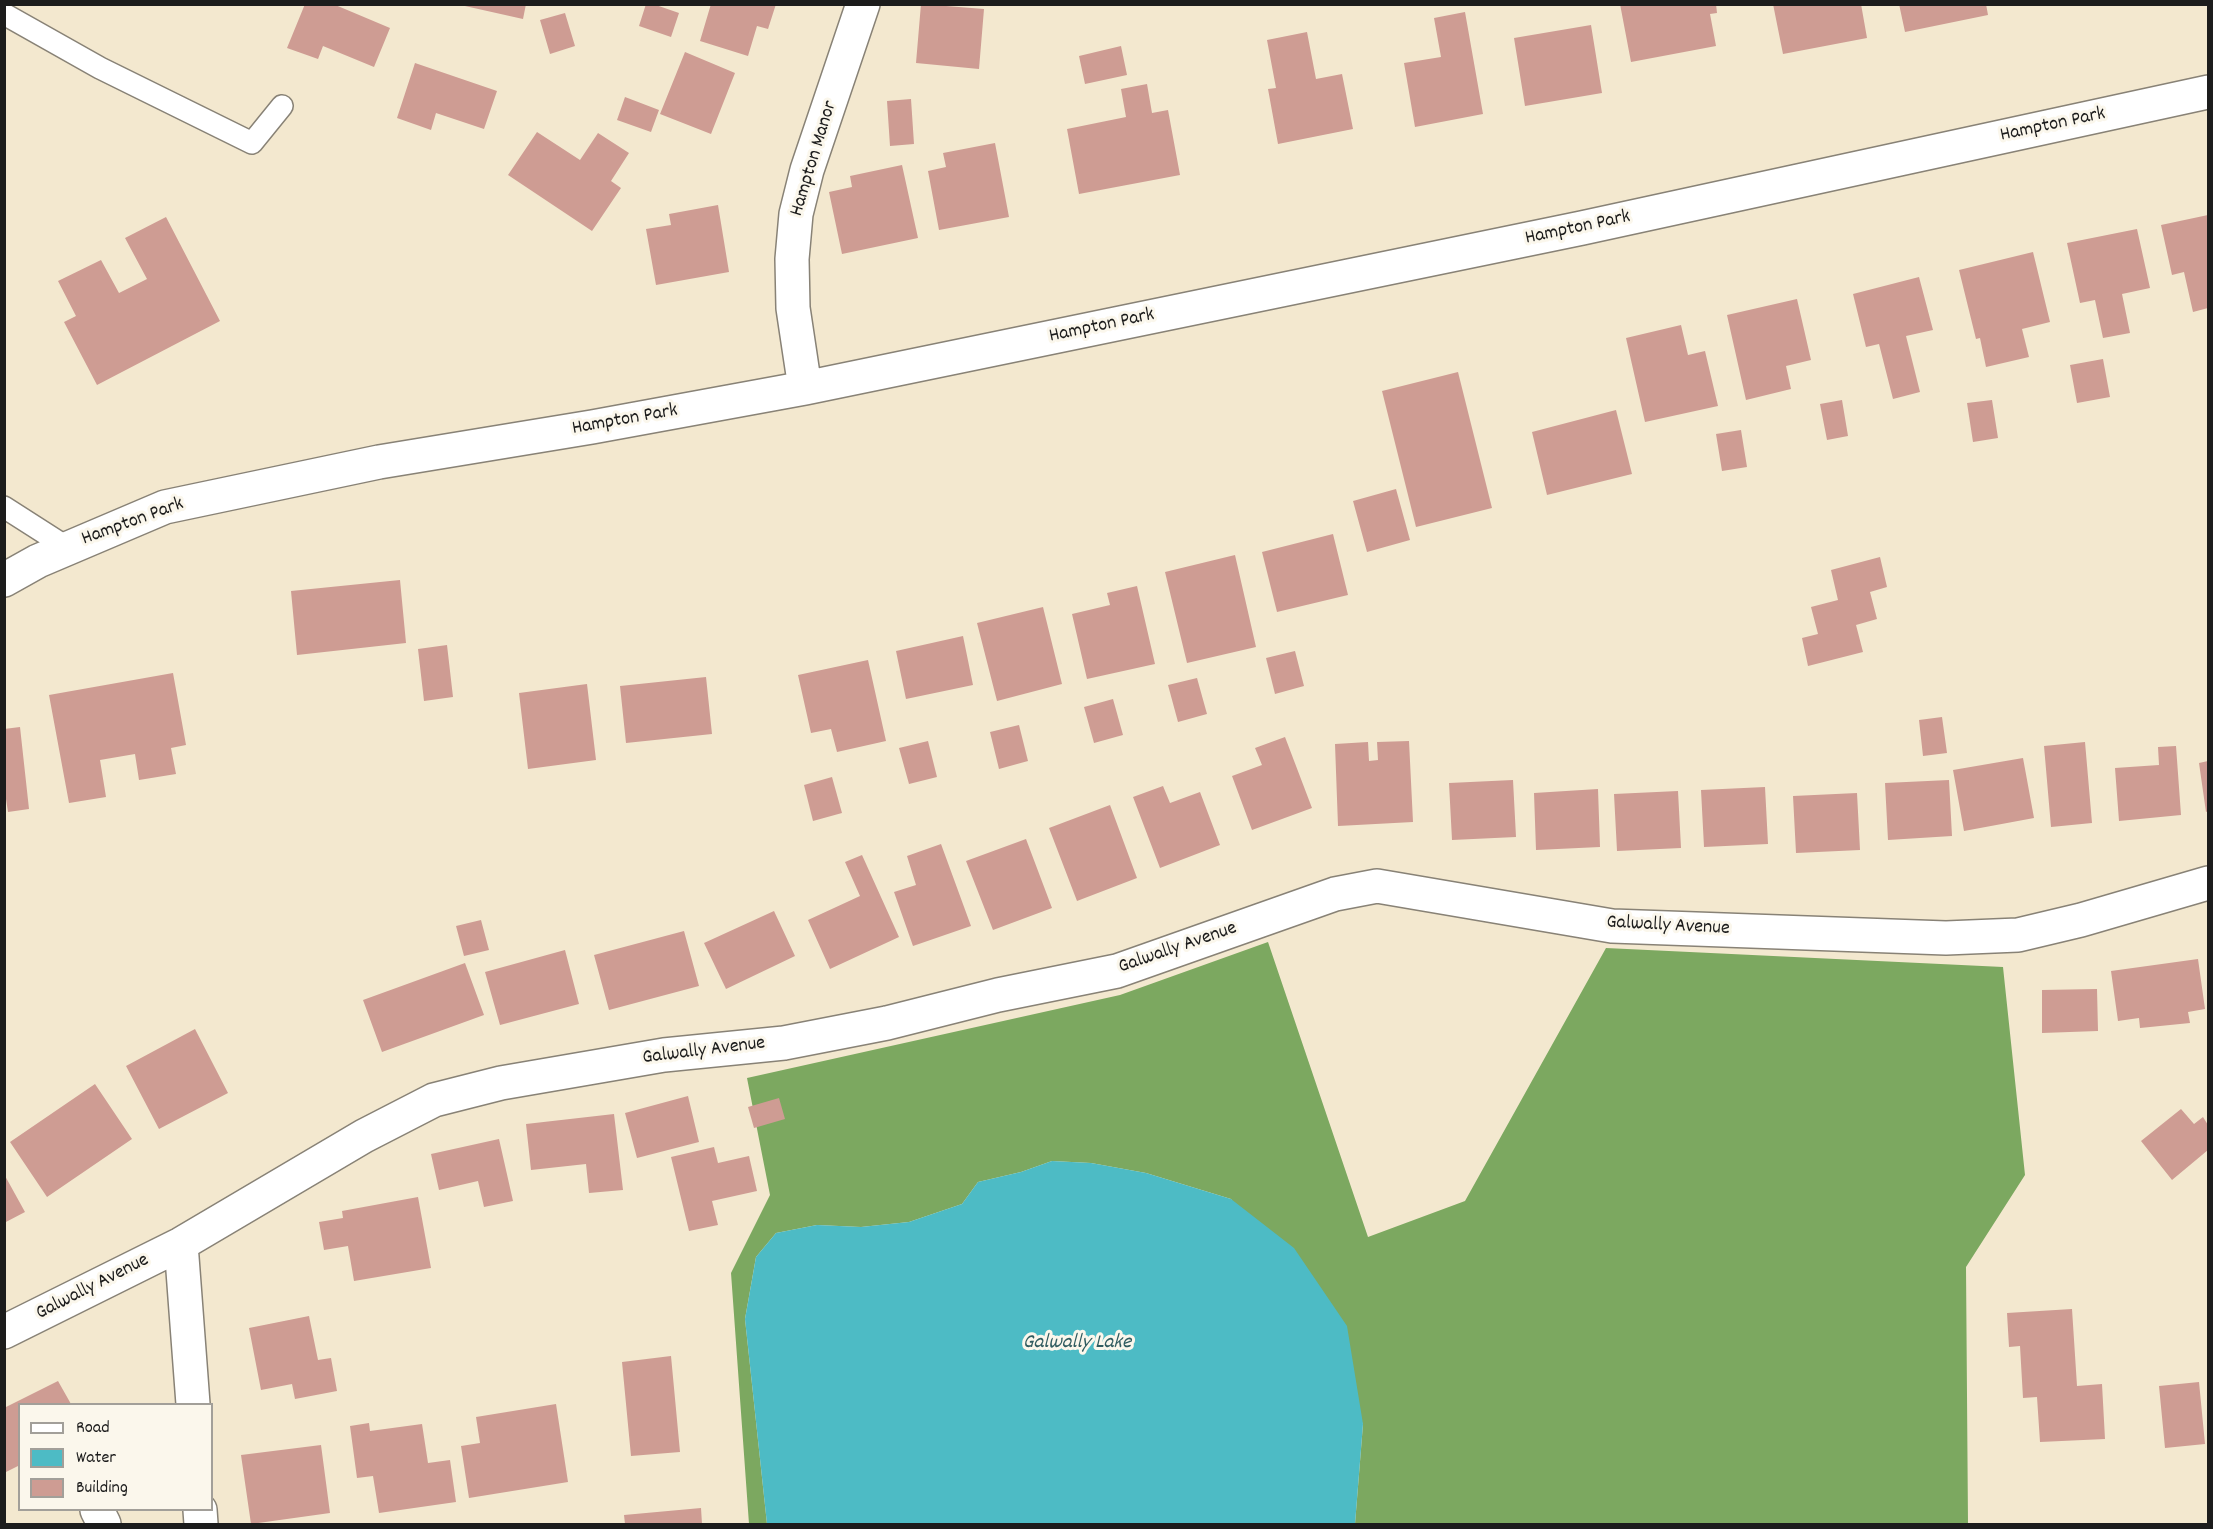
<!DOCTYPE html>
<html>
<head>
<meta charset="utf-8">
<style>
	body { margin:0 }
	#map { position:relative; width:2213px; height:1529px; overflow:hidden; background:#f3e8cf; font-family:Dekko,sans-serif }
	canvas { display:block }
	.frame { position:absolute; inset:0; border:6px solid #1c1c1c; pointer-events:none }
	.legend { position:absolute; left:18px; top:1403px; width:195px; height:108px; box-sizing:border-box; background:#fbf7ec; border:2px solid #a29f99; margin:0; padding:8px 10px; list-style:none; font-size:18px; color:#1c1c1c }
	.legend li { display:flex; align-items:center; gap:12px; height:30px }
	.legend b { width:30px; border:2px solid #a29f99 }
</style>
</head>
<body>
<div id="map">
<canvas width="2213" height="1529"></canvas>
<div class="frame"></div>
<ul class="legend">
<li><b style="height:8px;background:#fff"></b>Road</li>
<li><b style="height:16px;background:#4dbbc5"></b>Water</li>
<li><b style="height:16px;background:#ce9c93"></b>Building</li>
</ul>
</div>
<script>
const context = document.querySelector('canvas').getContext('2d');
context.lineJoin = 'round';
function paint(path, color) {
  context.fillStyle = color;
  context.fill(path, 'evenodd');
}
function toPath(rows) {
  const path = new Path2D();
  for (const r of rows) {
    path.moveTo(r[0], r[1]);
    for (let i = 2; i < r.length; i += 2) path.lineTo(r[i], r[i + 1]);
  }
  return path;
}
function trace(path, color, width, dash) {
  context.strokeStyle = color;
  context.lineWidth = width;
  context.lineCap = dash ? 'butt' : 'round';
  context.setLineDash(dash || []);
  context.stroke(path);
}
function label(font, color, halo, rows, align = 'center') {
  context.font = font + ' Dekko,sans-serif';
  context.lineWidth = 6;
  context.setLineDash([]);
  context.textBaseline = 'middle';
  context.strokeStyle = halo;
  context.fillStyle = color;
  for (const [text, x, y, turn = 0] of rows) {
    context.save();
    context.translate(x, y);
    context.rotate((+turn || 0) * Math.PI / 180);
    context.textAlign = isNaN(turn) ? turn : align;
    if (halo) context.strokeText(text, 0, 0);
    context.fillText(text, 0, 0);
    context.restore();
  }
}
paint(toPath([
	[1268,942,1368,1237,1465,1201,1606,948,2003,967,2025,1175,1966,1267,1968,1524,1355,1524,1363,1424,1231,1199,1146,1173,1091,1163,1052,1161,1021,1172,978,1182,962,1204,909,1222,861,1227,817,1225,776,1233,756,1257,745,1319,767,1524,749,1524,731,1273,770,1195,747,1078,1120,995]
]), '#7ca860');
paint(toPath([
	[1052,1161,1091,1163,1146,1173,1231,1199,1294,1248,1347,1326,1363,1424,1355,1524,767,1524,745,1319,756,1257,776,1233,817,1225,861,1227,909,1222,962,1204,978,1182,1021,1172]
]), '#4dbbc5');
paint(toPath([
	[305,4,333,4,390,28,374,67,323,46,318,59,287,48],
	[456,4,526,4,523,19],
	[646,4,653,4,679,13,671,37,639,26],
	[711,4,776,4,768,29,757,26,748,56,700,41],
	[921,4,984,9,979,69,916,63],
	[1620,4,1716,4,1717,13,1710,14,1716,46,1631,62],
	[1773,4,1861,4,1867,38,1783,54],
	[1899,4,1986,4,1988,15,1905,32],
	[1465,12,1483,114,1415,127,1404,63,1441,57,1434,18],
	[565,13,575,46,550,54,540,20],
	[1591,25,1602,93,1525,106,1514,38],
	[1307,32,1316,79,1342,74,1353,129,1278,144,1268,89,1276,88,1267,40],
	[1121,46,1127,75,1085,84,1079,56],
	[685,52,735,73,711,134,660,114],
	[415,63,497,91,484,129,436,113,431,130,397,118],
	[1147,84,1152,113,1168,110,1180,175,1079,194,1067,129,1126,117,1121,89],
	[625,97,659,110,651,132,617,120],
	[911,99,914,144,890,146,887,101],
	[537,132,580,160,598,133,629,153,611,181,621,188,592,231,508,175],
	[995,143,1009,217,939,230,928,171,946,167,943,153],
	[902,165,918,238,842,254,829,192,852,187,850,176],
	[718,205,729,272,656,285,646,229,671,225,669,214],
	[2208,215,2208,308,2193,312,2184,272,2172,275,2161,225],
	[166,217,220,321,97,385,64,322,76,316,58,281,101,260,119,293,147,279,125,238],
	[2137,229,2150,288,2122,294,2130,333,2103,338,2095,300,2080,303,2067,243],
	[2033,252,2050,322,2022,329,2029,357,1986,367,1980,338,1976,339,1959,270],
	[1919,277,1933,330,1906,336,1920,392,1893,399,1879,344,1866,347,1853,294],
	[1797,299,1811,360,1786,366,1791,389,1746,400,1727,315],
	[1681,325,1688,355,1705,351,1718,406,1645,422,1626,338],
	[2103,359,2110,397,2077,403,2070,365],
	[1458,372,1492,508,1416,527,1382,391],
	[1842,400,1848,436,1827,440,1820,404],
	[1992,400,1998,438,1973,442,1967,403],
	[1616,410,1632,474,1547,495,1532,432],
	[1741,430,1747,467,1722,471,1716,434],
	[1396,489,1410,540,1367,552,1353,501],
	[1333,534,1348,595,1277,612,1262,552],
	[1235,555,1256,647,1187,663,1165,572],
	[1880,557,1887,587,1870,592,1877,619,1856,625,1863,652,1808,666,1802,638,1818,634,1811,607,1838,600,1831,570],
	[400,580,406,643,297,655,291,591],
	[1137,586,1155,664,1087,679,1072,614,1110,605,1107,593],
	[1043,607,1062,684,997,701,977,623],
	[963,636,973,685,906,699,896,651],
	[447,645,453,697,424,701,418,649],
	[1295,651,1304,686,1275,694,1266,658],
	[868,660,886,741,837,752,831,729,811,733,798,675],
	[173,673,186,745,171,748,176,774,139,780,135,754,100,760,106,797,69,803,49,695],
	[706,677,712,734,626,743,620,686],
	[1197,678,1207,714,1178,722,1168,685],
	[587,684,596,760,528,769,519,693],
	[1113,699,1123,735,1094,743,1084,707],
	[1942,717,1947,753,1923,756,1919,720],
	[1019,725,1028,761,999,769,990,732],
	[20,727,29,809,8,812,6,799,4,799,4,729],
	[1285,737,1312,808,1252,830,1232,776,1262,765,1255,748],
	[928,741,937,777,909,784,899,748],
	[1409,741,1413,822,1338,826,1335,744,1368,742,1369,761,1378,760,1377,742],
	[2085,742,2092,823,2051,827,2044,746],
	[2176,746,2181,815,2119,821,2115,768,2159,765,2158,747],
	[2023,758,2034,818,1964,831,1953,770],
	[2208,761,2208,811,2206,812,2199,763],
	[832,777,842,813,813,821,804,785],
	[1513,780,1516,837,1452,840,1449,783],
	[1949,780,1952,836,1888,840,1885,783],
	[1163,786,1170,803,1200,792,1220,845,1160,868,1133,797],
	[1765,787,1768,844,1704,847,1701,790],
	[1598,789,1600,847,1536,850,1534,793],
	[1678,791,1681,848,1617,851,1614,794],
	[1857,793,1860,850,1796,853,1793,796],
	[1110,805,1137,878,1077,901,1049,828],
	[1026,839,1052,908,993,930,966,861],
	[941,844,971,926,913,946,894,892,916,885,907,856],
	[862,855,899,937,830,969,808,920,860,896,845,862],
	[774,911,795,956,726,989,704,943],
	[481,920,489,950,464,956,456,926],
	[684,931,699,986,609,1010,594,955],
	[565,950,579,1004,500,1025,485,972],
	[2198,959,2205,1009,2188,1012,2190,1023,2140,1028,2139,1018,2118,1021,2111,971],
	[465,963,484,1015,382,1052,363,1000],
	[2097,989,2098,1031,2042,1033,2042,990],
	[195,1029,228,1093,159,1129,126,1066],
	[95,1084,132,1139,47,1197,10,1142],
	[688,1096,699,1142,637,1158,625,1113],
	[779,1098,785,1119,754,1128,748,1107],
	[2181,1109,2194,1124,2203,1117,2208,1125,2208,1150,2172,1180,2141,1141],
	[614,1114,623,1190,589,1193,586,1164,531,1170,526,1124],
	[499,1139,513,1201,484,1207,478,1181,439,1190,431,1154],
	[714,1147,718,1163,749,1156,757,1191,712,1201,718,1225,689,1231,671,1157],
	[4,1174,25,1212,4,1223],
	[418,1197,431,1268,354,1281,348,1246,324,1250,319,1222,343,1218,342,1211],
	[2072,1309,2077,1386,2102,1384,2105,1439,2040,1442,2037,1397,2023,1398,2020,1346,2009,1347,2007,1313],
	[309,1316,318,1360,331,1358,337,1391,295,1399,292,1384,261,1390,249,1328],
	[671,1356,680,1452,631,1456,622,1362],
	[58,1381,71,1404,20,1404,20,1465,4,1473,4,1408],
	[2199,1382,2205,1444,2165,1448,2159,1386],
	[556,1404,568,1482,469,1498,461,1446,480,1443,476,1417],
	[369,1423,370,1431,422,1424,428,1463,450,1460,456,1502,379,1513,373,1476,357,1478,350,1426],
	[321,1445,330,1513,251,1524,241,1455],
	[701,1508,702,1524,625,1524,624,1515]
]), '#ce9c93');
const lane = toPath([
	[4,14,100,68,252,143,282,106],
	[4,507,68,548]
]);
const street = toPath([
	[805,388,793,308,792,259,796,214,807,170,863,4],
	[4,580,38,561,165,507,379,462,592,427,805,388,1582,228,2208,92],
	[181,1244,193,1404],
	[4,1332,181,1244,364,1136,434,1100,501,1083,664,1055,784,1043,887,1023,998,995,1117,971,1335,894,1377,886,1612,926,1946,938,2018,935,2081,920,2208,883],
	[97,1510,104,1524],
	[200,1510,201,1524]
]);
trace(lane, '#888276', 24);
trace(street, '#888276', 36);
trace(lane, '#fff', 21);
trace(street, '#fff', 33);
label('20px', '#1c1c1c', '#fbf7ec', [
	["Hampton Park",2053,126,-12],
	["Hampton Manor",815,159,-73],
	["Hampton Park",1578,229,-12],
	["Hampton Park",1102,327,-12],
	["Hampton Park",625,421,-10],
	["Hampton Park",133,523,-20],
	["Galwally Avenue",1668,927,3],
	["Galwally Avenue",1178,949,-19],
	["Galwally Avenue",704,1052,-7],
	["Galwally Avenue",93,1288,-27]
]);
label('italic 21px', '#305c60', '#fbf7ec', [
	["Galwally Lake",1077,1344]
]);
</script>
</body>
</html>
